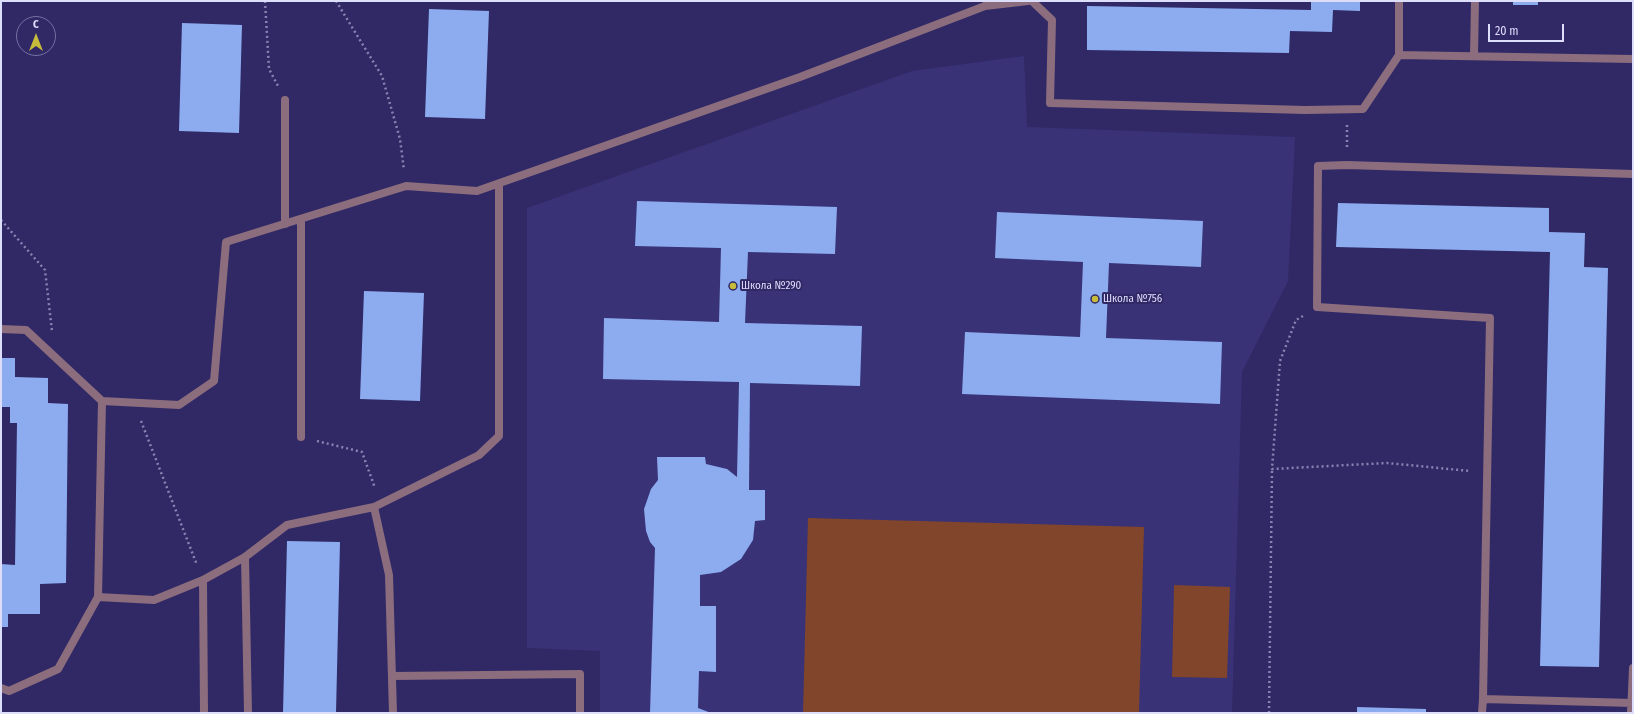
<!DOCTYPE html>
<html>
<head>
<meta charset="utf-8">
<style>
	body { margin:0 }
	#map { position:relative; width:1634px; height:714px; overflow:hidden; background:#302966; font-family:"Fira Sans Condensed",sans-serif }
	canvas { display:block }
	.frame { position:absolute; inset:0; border:2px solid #dddefc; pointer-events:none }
	.north { position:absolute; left:16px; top:16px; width:40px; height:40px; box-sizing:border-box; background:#302966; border:1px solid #7571a2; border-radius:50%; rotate:0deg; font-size:11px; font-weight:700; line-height:16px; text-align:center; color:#dddefc }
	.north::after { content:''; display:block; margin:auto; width:14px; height:18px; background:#c7bb3c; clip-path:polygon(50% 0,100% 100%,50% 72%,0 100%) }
	.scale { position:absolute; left:1488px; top:24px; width:76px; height:18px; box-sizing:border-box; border:2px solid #dddefc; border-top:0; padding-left:5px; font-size:12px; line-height:14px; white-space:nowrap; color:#dddefc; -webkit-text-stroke:3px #302966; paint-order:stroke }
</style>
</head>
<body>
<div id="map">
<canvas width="1634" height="714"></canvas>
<div class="frame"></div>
<div class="north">С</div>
<div class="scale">20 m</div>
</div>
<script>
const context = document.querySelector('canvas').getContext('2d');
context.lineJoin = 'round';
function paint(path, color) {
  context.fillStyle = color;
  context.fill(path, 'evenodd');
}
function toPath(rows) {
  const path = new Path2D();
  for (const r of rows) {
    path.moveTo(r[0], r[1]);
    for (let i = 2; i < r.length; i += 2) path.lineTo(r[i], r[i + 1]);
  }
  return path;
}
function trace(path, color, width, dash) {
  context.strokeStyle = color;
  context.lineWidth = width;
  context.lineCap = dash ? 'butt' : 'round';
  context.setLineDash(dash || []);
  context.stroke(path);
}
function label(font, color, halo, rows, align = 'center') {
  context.font = font + ' "Fira Sans Condensed",sans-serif';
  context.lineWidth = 4;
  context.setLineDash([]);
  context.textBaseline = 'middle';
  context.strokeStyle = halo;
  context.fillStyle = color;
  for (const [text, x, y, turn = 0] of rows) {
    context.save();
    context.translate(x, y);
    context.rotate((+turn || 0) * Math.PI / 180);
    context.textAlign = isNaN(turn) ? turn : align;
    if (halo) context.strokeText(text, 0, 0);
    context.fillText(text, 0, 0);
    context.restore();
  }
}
paint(toPath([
	[1024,56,1027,127,1295,137,1288,281,1242,372,1232,713,600,713,600,651,527,648,527,208,912,71]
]), '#393276');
paint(toPath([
	[808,518,1144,527,1139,713,803,713],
	[1174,585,1230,587,1227,678,1172,677]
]), '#80452b');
paint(toPath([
	[1311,1,1360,1,1360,11,1333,10,1332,32,1290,31,1289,53,1087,50,1087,6,1311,10],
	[1513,1,1538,1,1538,5,1513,5],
	[429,9,489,11,485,119,425,117],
	[182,23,242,25,239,133,179,131],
	[637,201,837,207,835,254,748,252,745,323,862,326,860,386,750,383,749,490,765,490,765,520,755,521,753,540,741,559,721,572,700,575,700,606,716,606,716,672,699,671,698,708,711,713,650,713,655,548,650,542,646,531,644,509,651,489,658,480,657,457,705,457,706,464,727,469,737,477,739,382,603,379,604,318,719,322,721,248,635,246],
	[1338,203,1549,208,1549,232,1585,233,1584,267,1608,268,1599,667,1540,666,1550,252,1336,247],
	[997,212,1203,221,1201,267,1109,263,1106,338,1222,342,1220,404,962,394,965,332,1080,337,1083,262,995,258],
	[364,291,424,293,420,401,360,399],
	[1,358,15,358,15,377,48,378,48,403,68,404,66,583,40,584,40,614,8,614,8,627,1,627,1,564,15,565,17,423,10,423,10,407,1,407],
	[287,541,340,542,336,713,283,713],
	[1357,707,1426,709,1426,713,1357,713]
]), '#8cacef');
trace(toPath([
	[265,1,269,69,278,86],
	[336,1,382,76,400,139,404,170],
	[1347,125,1347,148],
	[1,220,45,270,52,331],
	[1303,316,1296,320,1280,361,1272,469,1387,463,1470,471],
	[141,421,197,565],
	[317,441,362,452,375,488],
	[1269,713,1272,469]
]), '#8784b1', 2.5, [2, 3]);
trace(toPath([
	[1032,1,1052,20,1050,103,1305,110,1363,109,1399,55],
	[1399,1,1399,55,1633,59],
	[985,6,1028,1],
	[1474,56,1475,1],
	[1633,174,1347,165,1318,166,1317,307,1490,318,1483,699,1633,703],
	[301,219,301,437],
	[285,224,285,100],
	[1,329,26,330,102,401],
	[374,507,389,575,393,713],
	[245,557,248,713],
	[203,580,245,557,287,525,374,507,479,455,499,436,499,184],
	[98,597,154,600,203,580,204,713],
	[392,676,580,674,580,713],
	[1,688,9,691,58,669,98,597,102,401,179,405,214,381,226,242,406,186,477,191,800,77,985,6,989,1],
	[1482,713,1483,699],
	[1631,713,1633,668]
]), '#8c6d7e', 8);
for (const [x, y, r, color] of [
	[733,286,4,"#c7bb3c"],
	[1095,299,4,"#c7bb3c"]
]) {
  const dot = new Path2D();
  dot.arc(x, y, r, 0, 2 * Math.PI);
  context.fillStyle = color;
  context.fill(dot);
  trace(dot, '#302966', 1.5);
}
label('11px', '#dddefc', '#302966', [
	["Школа №290",741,286],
	["Школа №756",1103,299]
], 'left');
</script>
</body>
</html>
